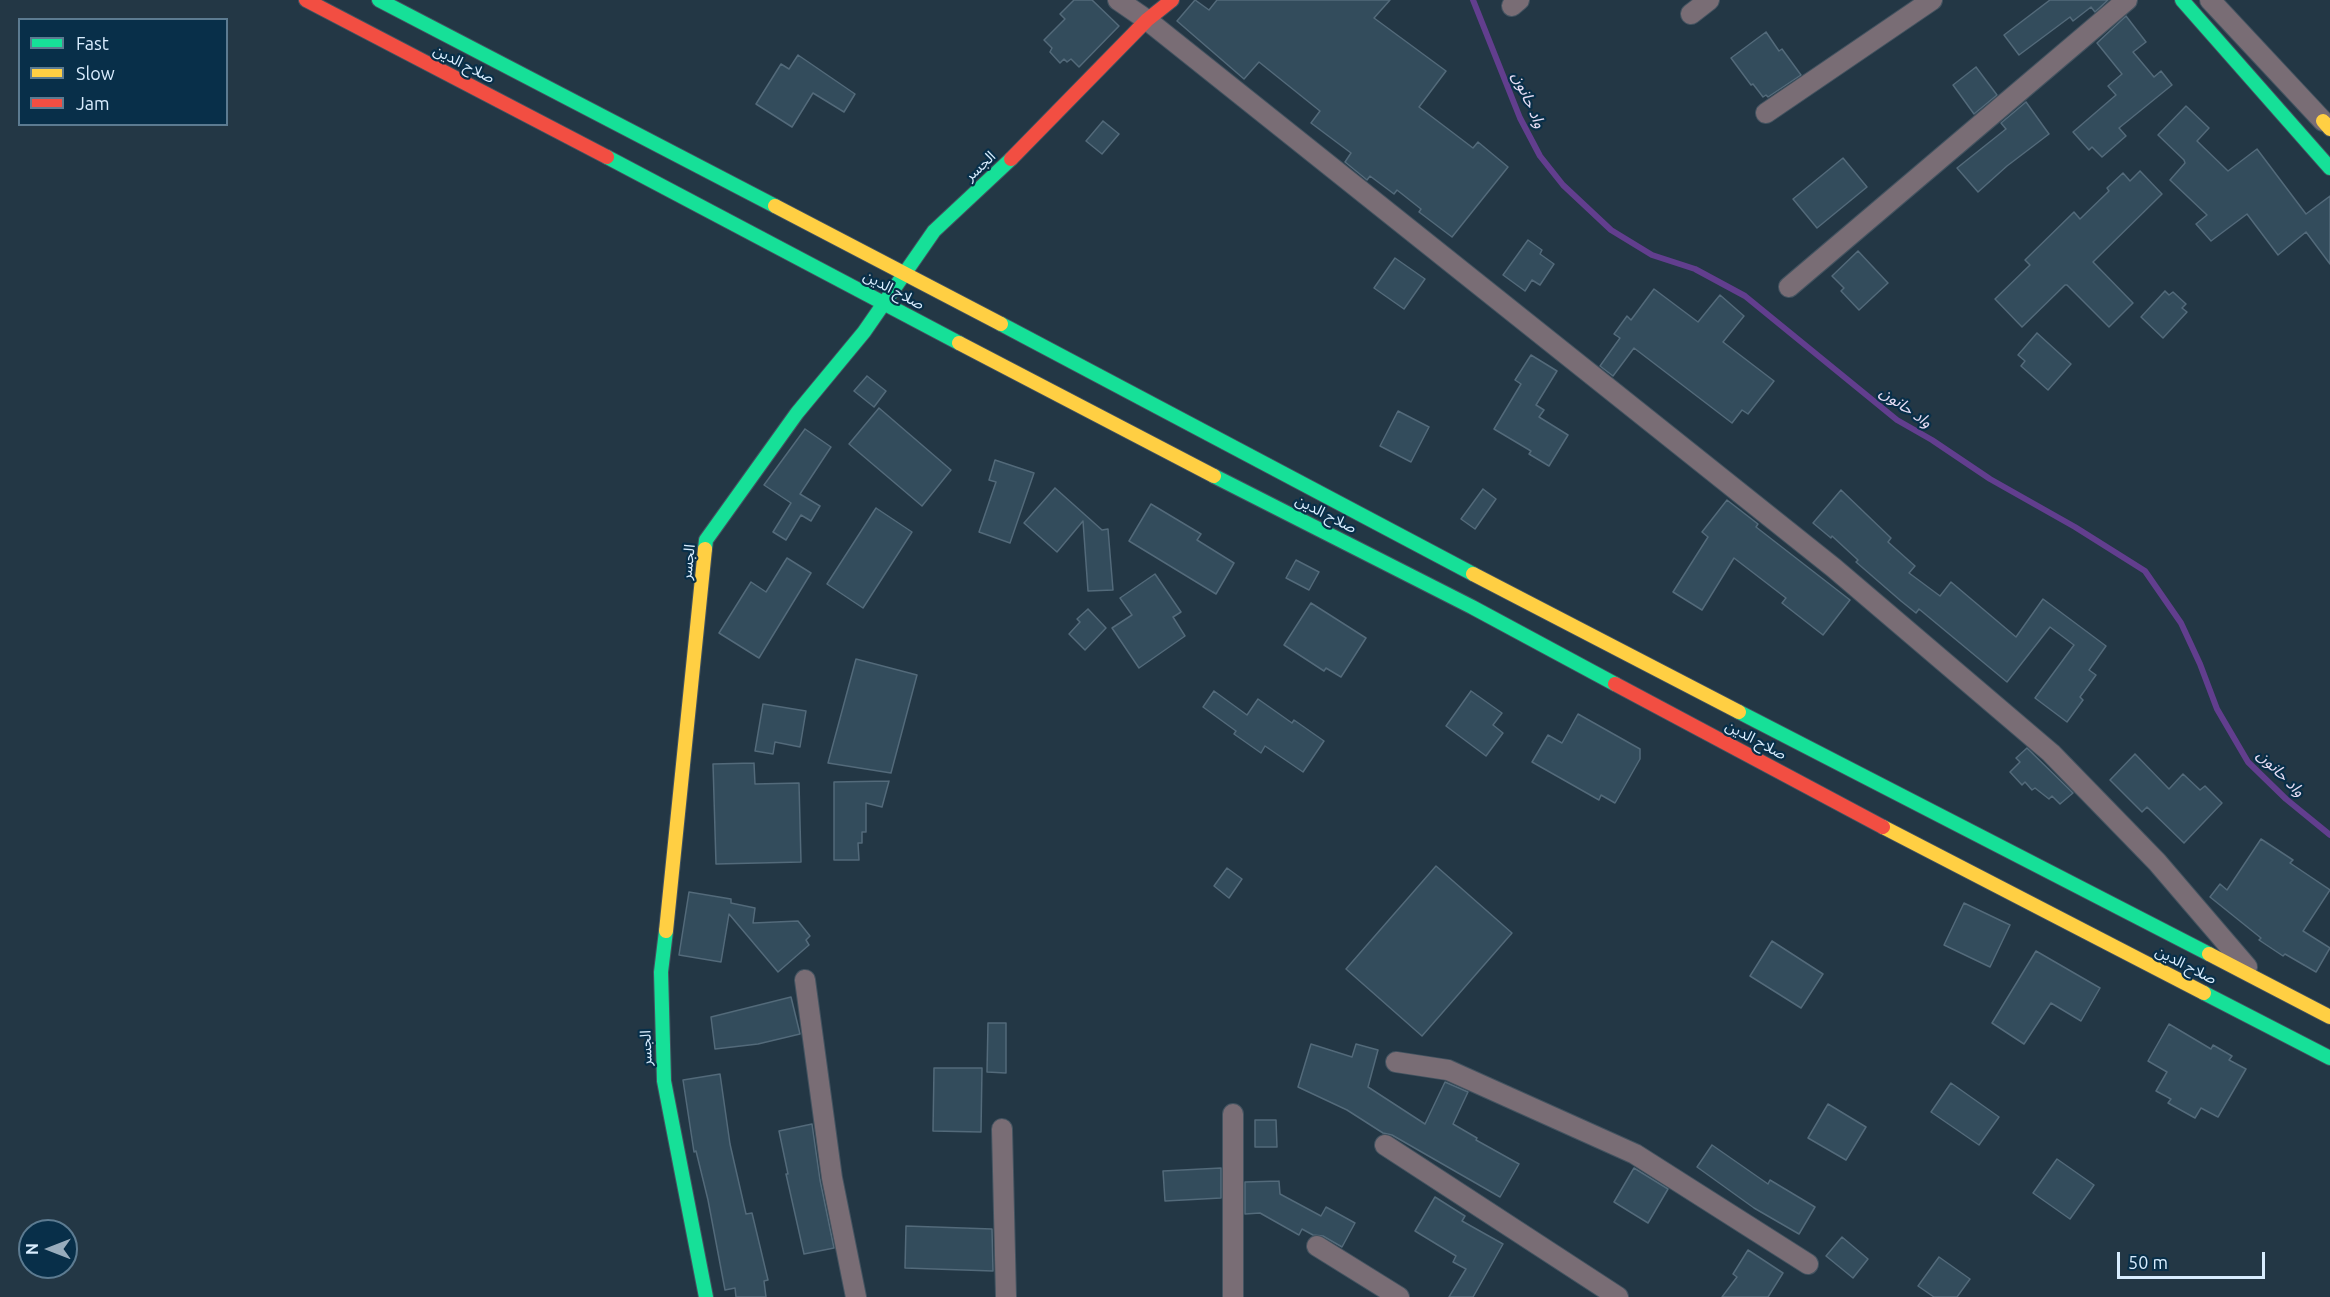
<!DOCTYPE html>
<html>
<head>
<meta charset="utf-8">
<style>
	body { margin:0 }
	#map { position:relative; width:2330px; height:1297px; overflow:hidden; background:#233745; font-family:Ubuntu,sans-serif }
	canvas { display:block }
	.legend { position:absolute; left:18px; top:18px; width:210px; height:108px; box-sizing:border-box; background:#082f49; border:2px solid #5c7b91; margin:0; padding:8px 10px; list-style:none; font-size:18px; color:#d9edfe }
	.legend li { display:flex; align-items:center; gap:12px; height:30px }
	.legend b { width:30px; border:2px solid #5c7b91 }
	.north { position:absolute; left:18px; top:1219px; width:60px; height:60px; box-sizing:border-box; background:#082f49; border:2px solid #5c7b91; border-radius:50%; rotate:270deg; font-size:16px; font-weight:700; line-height:24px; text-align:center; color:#d9edfe }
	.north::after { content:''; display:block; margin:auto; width:21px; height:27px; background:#99adbd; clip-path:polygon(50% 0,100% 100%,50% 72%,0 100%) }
	.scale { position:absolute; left:2117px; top:1252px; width:148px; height:27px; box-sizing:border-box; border:3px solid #d9edfe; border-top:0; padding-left:8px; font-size:18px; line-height:21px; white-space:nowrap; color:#d9edfe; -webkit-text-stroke:4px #082f49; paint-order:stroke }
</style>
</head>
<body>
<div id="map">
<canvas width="2330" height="1297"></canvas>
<ul class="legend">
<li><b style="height:8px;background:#16e098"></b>Fast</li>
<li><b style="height:8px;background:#ffcf43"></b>Slow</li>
<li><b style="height:8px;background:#f24e42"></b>Jam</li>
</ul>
<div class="north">N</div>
<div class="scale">50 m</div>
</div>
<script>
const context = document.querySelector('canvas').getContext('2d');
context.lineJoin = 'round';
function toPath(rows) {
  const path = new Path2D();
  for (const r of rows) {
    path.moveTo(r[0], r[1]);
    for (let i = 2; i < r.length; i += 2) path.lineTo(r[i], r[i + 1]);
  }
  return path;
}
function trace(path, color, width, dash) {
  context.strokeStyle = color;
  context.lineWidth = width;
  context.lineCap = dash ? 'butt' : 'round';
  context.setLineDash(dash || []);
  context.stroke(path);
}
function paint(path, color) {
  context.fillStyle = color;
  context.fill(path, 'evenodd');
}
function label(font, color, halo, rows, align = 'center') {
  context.font = font + ' Ubuntu,"Noto Sans Arabic",sans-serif';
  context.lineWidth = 4.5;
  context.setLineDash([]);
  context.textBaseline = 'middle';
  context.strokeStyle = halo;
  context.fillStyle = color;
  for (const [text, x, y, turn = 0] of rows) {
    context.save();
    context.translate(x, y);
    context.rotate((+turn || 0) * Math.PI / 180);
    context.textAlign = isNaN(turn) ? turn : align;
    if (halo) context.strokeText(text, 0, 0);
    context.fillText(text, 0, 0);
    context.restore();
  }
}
trace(toPath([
	[1473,0,1520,118,1540,156,1563,185,1611,230,1652,255,1695,269,1745,296,1897,420,1932,440,1990,479,2075,527,2145,571,2181,623,2200,664,2217,709,2248,762,2286,799,2330,835]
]), '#623e8e', 6);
const building = toPath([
	[1074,0,1092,0,1119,26,1079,67,1071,59,1067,62,1064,59,1060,63,1050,52,1052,48,1044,40,1065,19,1060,14,1074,0],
	[1195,0,1209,10,1217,0,1390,0,1374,18,1446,71,1419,107,1473,148,1478,142,1508,167,1452,237,1419,212,1421,209,1397,190,1394,194,1370,176,1367,180,1345,162,1351,153,1311,123,1320,111,1259,62,1244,79,1177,21,1195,0],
	[2050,0,2108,0,2095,12,2091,7,2073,21,2070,17,2019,55,2004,35,2050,0],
	[2126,16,2146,42,2133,52,2154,77,2161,71,2172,85,2119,128,2126,136,2102,157,2092,147,2089,150,2073,132,2116,95,2108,86,2122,74,2097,43,2126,16],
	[1766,32,1779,51,1782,49,1801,75,1768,97,1766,95,1763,97,1753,84,1751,85,1731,58,1766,32],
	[798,55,855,94,844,112,813,93,792,127,756,104,781,64,789,69,798,55],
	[1976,67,1997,95,1974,114,1953,85,1976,67],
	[2026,102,2049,134,2007,166,1978,192,1957,168,2006,129,2001,123,2026,102],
	[2186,106,2209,128,2197,141,2228,171,2257,149,2306,214,2330,196,2330,264,2306,232,2278,255,2247,214,2211,241,2196,224,2207,215,2170,180,2185,163,2184,160,2158,135,2186,106],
	[1103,121,1119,134,1102,154,1086,141,1103,121],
	[1843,158,1867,187,1817,228,1793,199,1843,158],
	[2140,171,2162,194,2093,262,2133,303,2109,327,2067,285,2065,285,2022,327,1995,299,2030,265,2025,260,2074,212,2080,219,2109,191,2107,188,2123,173,2130,181,2140,171],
	[1528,240,1542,250,1540,254,1554,264,1540,285,1532,280,1525,291,1503,275,1528,240],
	[1858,251,1888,283,1859,310,1841,291,1844,288,1832,276,1858,251],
	[1395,258,1425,279,1404,309,1374,288,1395,258],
	[1654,289,1698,322,1720,295,1744,316,1723,342,1774,381,1748,414,1742,410,1732,423,1634,348,1613,376,1600,366,1620,338,1614,334,1627,316,1631,320,1654,289],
	[2165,291,2169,295,2173,292,2186,304,2182,308,2187,312,2163,338,2141,317,2165,291],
	[2037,333,2071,364,2048,390,2021,366,2025,361,2018,355,2037,333],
	[1531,355,1557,371,1536,405,1544,410,1539,417,1568,435,1549,466,1529,454,1531,451,1494,429,1521,384,1515,380,1531,355],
	[867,376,886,391,874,407,854,391,867,376],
	[879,408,951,470,922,506,849,444,879,408],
	[1398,411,1429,427,1411,462,1380,446,1398,411],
	[805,429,831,447,800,494,820,506,811,521,801,515,786,540,773,532,791,503,764,485,805,429],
	[995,460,1034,473,1010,543,979,532,996,482,989,480,995,460],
	[1055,488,1102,530,1108,529,1113,590,1088,591,1083,521,1057,552,1024,523,1055,488],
	[1483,489,1496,499,1475,529,1461,519,1483,489],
	[1841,490,1891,538,1888,542,1915,566,1909,573,1940,596,1951,582,2016,637,2043,599,2106,646,2089,670,2096,675,2080,697,2083,700,2067,722,2035,698,2074,645,2050,627,2007,682,1919,609,1916,613,1901,601,1856,562,1858,560,1832,536,1831,538,1813,523,1841,490],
	[1727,500,1758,524,1756,527,1850,600,1823,635,1782,603,1786,598,1734,558,1702,610,1673,592,1708,537,1702,532,1727,500],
	[1151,504,1201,534,1197,540,1234,563,1216,594,1129,541,1151,504],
	[876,508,912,532,863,608,827,584,876,508],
	[787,558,811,573,759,658,719,633,751,582,766,592,787,558],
	[1296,560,1319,572,1309,590,1286,578,1296,560],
	[1155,574,1181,612,1173,617,1185,636,1139,668,1112,628,1132,615,1120,598,1155,574],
	[1311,603,1366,638,1341,677,1326,668,1324,671,1284,645,1311,603],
	[1088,609,1106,628,1085,650,1069,634,1080,622,1077,619,1088,609],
	[856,659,917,675,891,773,828,763,856,659],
	[1214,691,1247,715,1258,699,1292,723,1294,720,1324,741,1303,772,1265,746,1261,753,1234,734,1236,731,1203,707,1214,691],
	[1471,691,1502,713,1493,725,1503,733,1486,756,1446,726,1471,691],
	[763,704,806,711,800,747,775,742,773,754,755,751,763,704],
	[1578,714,1640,749,1640,759,1615,803,1601,795,1599,800,1532,762,1548,735,1562,743,1578,714],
	[2027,748,2073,793,2060,804,2052,796,2049,799,2035,788,2032,790,2025,782,2022,785,2010,772,2020,762,2016,758,2027,748],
	[2135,754,2169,789,2183,774,2200,790,2205,786,2222,803,2184,843,2147,807,2142,812,2110,780,2135,754],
	[754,763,755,784,799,783,801,862,716,864,713,764,754,763],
	[889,781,882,807,866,803,866,832,862,832,862,843,858,843,859,860,834,860,834,782,889,781],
	[2261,839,2293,860,2290,863,2330,890,2303,931,2330,948,2316,972,2285,954,2283,956,2259,940,2261,938,2210,897,2220,884,2227,890,2261,839],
	[1436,866,1512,933,1422,1036,1346,969,1436,866],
	[1227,868,1242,879,1229,898,1214,886,1227,868],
	[689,892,731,899,731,903,755,908,753,923,798,921,810,936,806,940,809,945,778,972,729,914,721,962,679,955,689,892],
	[1964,903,2010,925,1990,967,1944,945,1964,903],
	[1772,941,1823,974,1801,1008,1750,976,1772,941],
	[2036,951,2100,988,2081,1021,2051,1003,2024,1044,1992,1023,2036,951],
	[791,997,800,1034,758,1044,715,1049,711,1017,791,997],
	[988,1023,1006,1023,1006,1073,987,1072,988,1023],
	[2169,1024,2211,1049,2213,1045,2232,1056,2229,1060,2246,1069,2218,1117,2201,1108,2195,1118,2168,1103,2171,1099,2156,1091,2167,1072,2148,1061,2169,1024],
	[1311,1044,1352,1057,1356,1044,1378,1050,1368,1087,1425,1124,1445,1082,1468,1092,1453,1124,1477,1138,1476,1140,1519,1164,1500,1197,1392,1135,1383,1133,1347,1110,1298,1087,1311,1044],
	[934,1068,982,1068,981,1132,933,1131,934,1068],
	[720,1074,730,1144,746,1214,752,1213,768,1280,764,1281,766,1297,736,1297,735,1288,725,1290,708,1200,696,1151,694,1152,683,1080,720,1074],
	[1951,1083,1999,1117,1979,1145,1931,1112,1951,1083],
	[1828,1104,1866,1127,1846,1160,1808,1138,1828,1104],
	[1255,1120,1276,1120,1277,1147,1255,1147,1255,1120],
	[812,1124,820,1180,834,1248,804,1254,786,1174,788,1174,779,1131,812,1124],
	[1712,1145,1768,1184,1770,1180,1815,1207,1799,1234,1754,1208,1697,1167,1712,1145],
	[2057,1159,2094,1185,2070,1219,2033,1193,2057,1159],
	[1221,1168,1221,1198,1165,1201,1163,1171,1221,1168],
	[1634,1168,1668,1189,1648,1223,1614,1202,1634,1168],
	[1279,1181,1280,1194,1321,1216,1326,1207,1355,1223,1342,1247,1323,1236,1313,1235,1302,1229,1299,1235,1260,1213,1245,1214,1245,1182,1279,1181],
	[1435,1197,1465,1216,1462,1221,1503,1244,1473,1297,1449,1297,1466,1269,1453,1262,1456,1256,1415,1231,1435,1197],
	[906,1226,992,1229,993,1271,905,1268,906,1226],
	[1842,1237,1868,1259,1853,1278,1826,1256,1842,1237],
	[1748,1250,1783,1273,1768,1297,1722,1297,1737,1277,1733,1274,1748,1250],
	[1939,1257,1970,1279,1957,1297,1934,1297,1918,1286,1939,1257]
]);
paint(building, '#334c5c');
trace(building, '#536a7a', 1.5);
const street = toPath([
	[1118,0,1147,20,1834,568,2051,753,2157,862,2247,967],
	[2210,0,2323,121],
	[1512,6,1519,0],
	[1691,14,1709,0],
	[1766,113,1932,0],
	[1789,287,2127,0],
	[805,980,832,1178,856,1297],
	[1396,1062,1448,1070,1635,1154,1808,1264],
	[1233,1114,1233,1297],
	[1002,1129,1006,1297],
	[1385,1145,1618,1297],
	[1317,1246,1399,1297]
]);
const fast = toPath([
	[379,0,775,206],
	[2182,0,2330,168],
	[607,157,959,343],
	[1001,324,1473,574],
	[1214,476,1472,607,1615,684],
	[705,549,706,540,797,413,864,332,934,231,1011,159],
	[1739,712,2209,954],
	[666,931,661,972,664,1081,706,1297],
	[2204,993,2330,1058]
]);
const slow = toPath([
	[2323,121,2330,129],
	[775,206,1001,324],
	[959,343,1214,476],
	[1473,574,1739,712],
	[1883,827,2204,993],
	[666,931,705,549],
	[2209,954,2330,1017]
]);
const jam = toPath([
	[306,0,607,157],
	[1011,159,1147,20,1172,0],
	[1615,684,1883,827]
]);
trace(street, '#435360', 22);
trace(fast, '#435360', 16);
trace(slow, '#435360', 16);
trace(jam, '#435360', 16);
trace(street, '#796d75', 20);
trace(fast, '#16e098', 14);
trace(slow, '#ffcf43', 14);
trace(jam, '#f24e42', 14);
label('15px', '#d9edfe', '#082f49', [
	["صلاح الدين",464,64,27],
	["الجسر",980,166,-43],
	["صلاح الدين",894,290,28],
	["صلاح الدين",1326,514,27],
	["الجسر",688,562,-84],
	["صلاح الدين",1756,740,28],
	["صلاح الدين",2186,965,27],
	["الجسر",646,1048,-92]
]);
label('italic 16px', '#e6ddf4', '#082f49', [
	["واد حانون",1529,100,66],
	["واد حانون",1906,407,35],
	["واد حانون",2281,773,45]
]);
</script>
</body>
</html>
